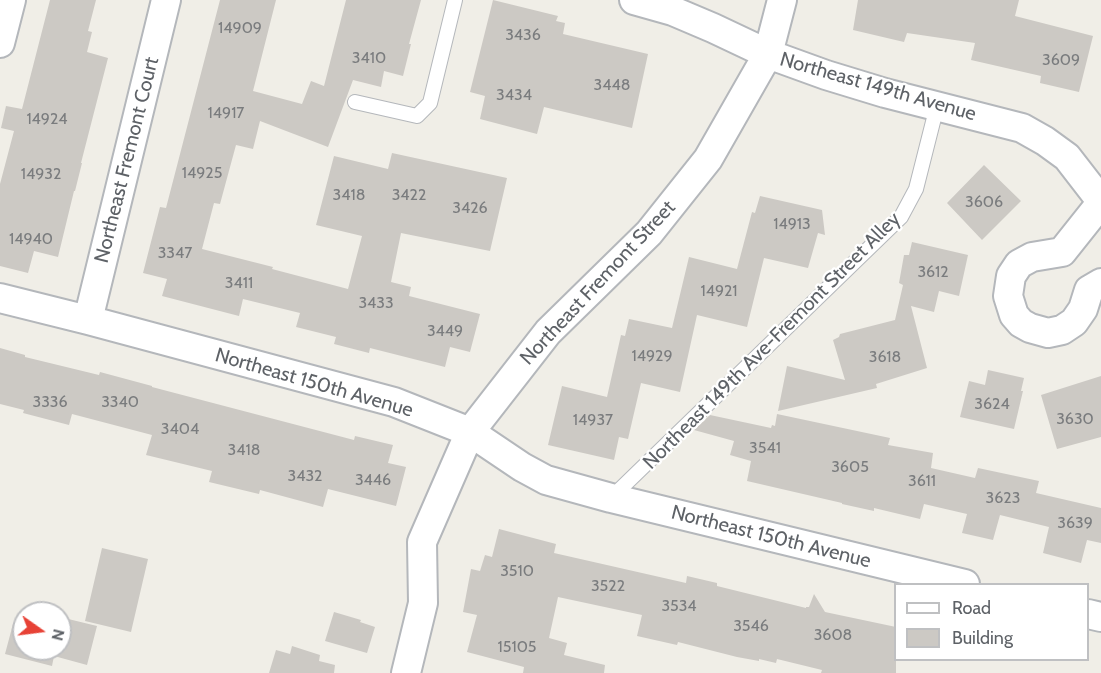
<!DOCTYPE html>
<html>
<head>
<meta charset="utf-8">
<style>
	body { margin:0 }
	#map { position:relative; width:1101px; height:673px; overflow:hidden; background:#f0eee7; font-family:Cabin,sans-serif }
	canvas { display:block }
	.legend { position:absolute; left:894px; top:583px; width:195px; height:78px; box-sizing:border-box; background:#fff; border:2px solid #bfc0c2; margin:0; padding:8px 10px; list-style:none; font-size:18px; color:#5e6267 }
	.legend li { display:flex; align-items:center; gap:12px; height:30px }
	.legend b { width:30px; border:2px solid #bfc0c2 }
	.north { position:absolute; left:12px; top:601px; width:60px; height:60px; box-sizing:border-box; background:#fff; border:2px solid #bfc0c2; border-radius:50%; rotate:104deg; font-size:16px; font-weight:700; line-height:24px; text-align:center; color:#5e6267 }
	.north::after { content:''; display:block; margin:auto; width:21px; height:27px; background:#e74236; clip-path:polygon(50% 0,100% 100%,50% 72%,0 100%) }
</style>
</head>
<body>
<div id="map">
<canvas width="1101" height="673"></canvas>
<ul class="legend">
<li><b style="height:8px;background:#fff"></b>Road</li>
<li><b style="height:16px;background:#ccc9c4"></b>Building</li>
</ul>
<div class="north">N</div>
</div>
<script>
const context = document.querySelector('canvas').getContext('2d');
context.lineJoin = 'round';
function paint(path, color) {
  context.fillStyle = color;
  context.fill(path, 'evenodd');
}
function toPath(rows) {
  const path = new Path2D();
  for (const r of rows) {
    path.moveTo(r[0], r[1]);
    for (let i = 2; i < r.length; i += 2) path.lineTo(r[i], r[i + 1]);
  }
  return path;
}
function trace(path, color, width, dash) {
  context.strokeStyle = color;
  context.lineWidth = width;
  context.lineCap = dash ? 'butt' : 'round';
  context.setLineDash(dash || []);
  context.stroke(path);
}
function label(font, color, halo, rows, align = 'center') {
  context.font = font + ' Cabin,sans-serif';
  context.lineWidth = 4.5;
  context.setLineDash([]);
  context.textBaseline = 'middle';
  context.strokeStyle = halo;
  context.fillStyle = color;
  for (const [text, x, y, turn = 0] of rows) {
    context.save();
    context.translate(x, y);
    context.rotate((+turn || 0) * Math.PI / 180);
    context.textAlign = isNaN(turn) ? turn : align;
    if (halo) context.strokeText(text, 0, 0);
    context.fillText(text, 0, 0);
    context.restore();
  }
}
paint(toPath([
	[50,0,96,0,88,31,92,32,87,52,108,58,81,163,82,163,75,191,74,191,58,257,34,251,28,273,0,266,0,184,14,131,1,128,6,106,22,109],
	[220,0,276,0,253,91,302,104,311,81,324,86,346,0,421,0,409,44,411,44,403,76,384,71,381,87,353,80,328,147,260,121,253,149,236,145,220,204,214,203,202,249,273,267,272,269,348,289,362,236,316,225,334,156,388,169,392,153,507,178,490,251,401,233,391,282,411,287,409,296,480,314,470,352,450,347,445,367,370,348,369,353,334,344,336,337,296,327,300,313,243,299,239,316,162,296,167,279,143,273,160,207,166,208],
	[493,0,558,16,556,21,565,23,563,34,648,54,632,128,544,107,537,134,480,119,485,96,470,92],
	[858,0,1019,0,1015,16,1093,36,1079,92,1040,83,1041,76,971,60,975,43,907,33,904,42,853,30],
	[984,165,1021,201,982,240,947,203],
	[760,196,822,210,825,235,818,233,808,268,764,258,747,327,697,315,680,392,641,383,628,439,619,437,614,460,548,445,562,386,607,397,621,335,625,336,629,319,672,328,689,257,737,269,752,212,755,213],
	[912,242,968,255,959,296,939,291,934,312,911,306,927,368,876,384,877,388,778,411,787,366,845,380,833,340,839,337,840,334,895,320,903,285,899,283,904,255,909,255],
	[0,348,25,355,25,357,99,375,100,372,152,386,152,387,354,440,355,436,393,445,388,463,406,467,396,506,328,489,323,507,260,490,259,494,209,482,212,471,146,455,152,435,72,414,69,425,23,413,24,410,0,404],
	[988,370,1024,378,1021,391,1023,391,1014,429,960,417,969,381,985,385],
	[1101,376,1101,437,1057,449,1041,395],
	[777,414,890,438,888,445,933,453,931,468,975,478,978,468,1039,481,1036,493,1101,508,1101,543,1087,540,1081,563,1043,553,1049,527,1000,515,993,540,962,533,967,514,924,504,920,519,874,508,874,511,842,504,842,503,747,481,751,461,730,455,734,441,694,430,710,415,771,428,772,425,775,426],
	[499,529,556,544,554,553,686,583,687,576,717,583,717,586,806,608,806,607,809,607,814,594,825,612,896,627,896,673,821,673,822,670,777,659,776,663,759,659,759,661,737,657,678,642,677,645,637,636,642,615,558,597,549,638,567,643,564,655,605,665,604,673,523,673,524,667,467,652,477,615,463,612,471,569,480,571,485,555,492,557],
	[102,548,148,559,131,632,85,621],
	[334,612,361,620,360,622,375,627,367,653,325,641],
	[60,617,97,626,87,665,54,656,52,666,5,654,13,624,24,627,24,649,60,649],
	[292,646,320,655,319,661,335,665,334,673,269,673,276,650,290,654]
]), '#ccc9c4');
const service = toPath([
	[355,102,417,116,430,103,455,0],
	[611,498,901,217,916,189,937,106]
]);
const minor = toPath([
	[634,0,673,11,713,28,768,54,826,75,885,93,1022,128,1045,141,1067,157,1101,201],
	[0,43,11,0],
	[1101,203,1062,252,1032,257,1019,264,1011,276,1008,296,1014,315,1021,323,1030,328,1048,333,1062,330,1074,322,1083,309,1089,290,1101,283],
	[0,298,88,320,394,402,470,432,522,467,546,480,611,498,965,584],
	[88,320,166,0],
	[1088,614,1101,617],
	[406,673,423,603,422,542,470,432,548,332,649,233,708,159,768,54,782,0]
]);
trace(service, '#b4b7bb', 16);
trace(minor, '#b4b7bb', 32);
trace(service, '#fff', 14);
trace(minor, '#fff', 28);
label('16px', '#7a7c7e', null, [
	["14909",240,28],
	["3436",523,35],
	["3410",369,58],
	["3609",1061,60],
	["3448",612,85],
	["3434",514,95],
	["14917",226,113],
	["14924",47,119],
	["14925",202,173],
	["14932",41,174],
	["3418",349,195],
	["3422",409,195],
	["3606",984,202],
	["3426",470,208],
	["14913",792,224],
	["14940",31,239],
	["3347",175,253],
	["3612",933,272],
	["3411",239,283],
	["14921",719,291],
	["3433",376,303],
	["3449",445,331],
	["14929",652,356],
	["3618",885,357],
	["3336",50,402],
	["3340",120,402],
	["3624",992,404],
	["3630",1075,419],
	["14937",593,420],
	["3404",180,429],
	["3541",765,448],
	["3418",244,450],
	["3605",850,467],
	["3432",305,476],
	["3446",373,480],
	["3611",922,481],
	["3623",1003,498],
	["3639",1075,523],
	["3510",517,571],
	["3522",608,586],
	["3534",679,606],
	["3546",751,626],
	["3608",833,635],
	["15105",517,647]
]);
label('20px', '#5e6267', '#fff', [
	["Northeast 149th Avenue",878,87,16],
	["Northeast Fremont Court",127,160,-76],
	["Northeast Fremont Street",598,283,-47],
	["Northeast 149th Ave-Fremont Street Alley",772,341,-45],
	["Northeast 150th Avenue",314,383,16],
	["Northeast 150th Avenue",771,537,14]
]);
</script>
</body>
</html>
